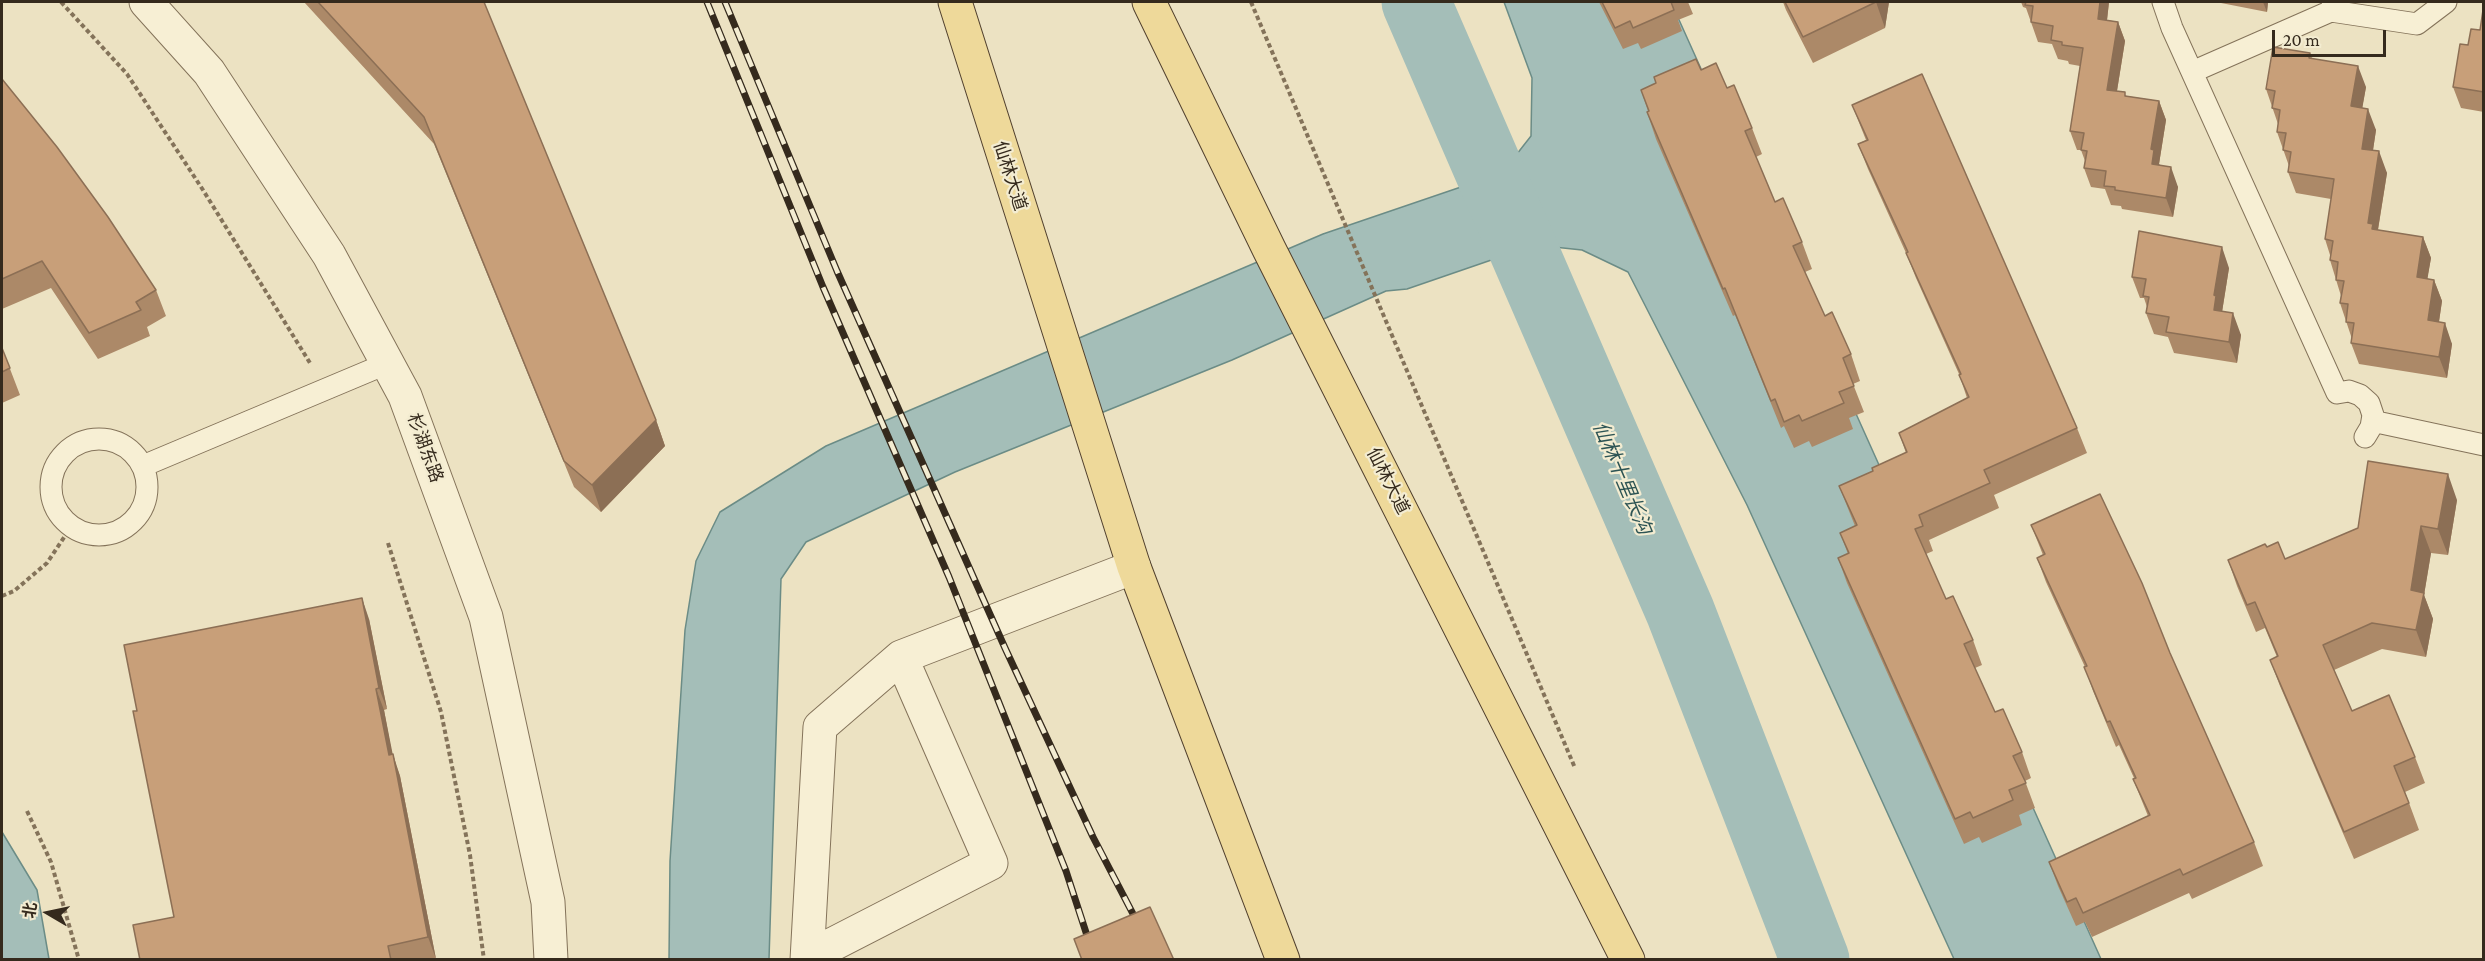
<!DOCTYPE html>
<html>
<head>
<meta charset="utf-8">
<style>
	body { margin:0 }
	#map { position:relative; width:2485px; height:961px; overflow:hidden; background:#ece2c2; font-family:"Crimson Pro","Noto Sans SC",serif }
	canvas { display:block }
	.frame { position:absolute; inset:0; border:3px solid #352a1d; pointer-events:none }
	.north { position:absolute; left:18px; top:883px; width:60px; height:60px; -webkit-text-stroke:4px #f3ecd1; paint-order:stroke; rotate:279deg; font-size:16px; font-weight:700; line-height:24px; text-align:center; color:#352a1d }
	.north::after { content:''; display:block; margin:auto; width:21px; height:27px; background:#352a1d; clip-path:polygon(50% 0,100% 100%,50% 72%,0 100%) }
	.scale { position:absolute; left:2272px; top:30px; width:114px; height:27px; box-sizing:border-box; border:3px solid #352a1d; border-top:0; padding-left:8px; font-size:18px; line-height:21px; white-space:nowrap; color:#352a1d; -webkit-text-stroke:4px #f3ecd1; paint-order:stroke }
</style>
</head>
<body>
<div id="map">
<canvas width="2485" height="961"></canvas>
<div class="frame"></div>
<div class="north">北</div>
<div class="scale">20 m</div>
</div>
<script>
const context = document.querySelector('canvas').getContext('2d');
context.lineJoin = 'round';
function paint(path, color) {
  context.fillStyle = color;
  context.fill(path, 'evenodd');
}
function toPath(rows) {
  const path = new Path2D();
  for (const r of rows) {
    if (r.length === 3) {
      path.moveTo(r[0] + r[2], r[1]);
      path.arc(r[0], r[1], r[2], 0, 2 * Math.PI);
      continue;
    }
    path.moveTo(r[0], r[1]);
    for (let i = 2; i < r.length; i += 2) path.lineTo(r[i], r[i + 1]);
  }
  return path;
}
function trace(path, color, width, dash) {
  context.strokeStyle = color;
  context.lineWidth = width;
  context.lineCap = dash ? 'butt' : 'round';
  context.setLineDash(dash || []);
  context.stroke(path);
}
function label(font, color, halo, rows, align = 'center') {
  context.font = font + ' "Crimson Pro","Noto Sans SC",serif';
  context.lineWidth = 4.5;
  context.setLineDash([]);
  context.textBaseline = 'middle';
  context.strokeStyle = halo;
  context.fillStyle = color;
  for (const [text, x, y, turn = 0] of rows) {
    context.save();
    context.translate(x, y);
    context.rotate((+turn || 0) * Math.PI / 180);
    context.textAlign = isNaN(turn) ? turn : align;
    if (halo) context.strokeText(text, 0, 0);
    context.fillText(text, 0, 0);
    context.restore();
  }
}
const water = toPath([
	[1504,2,1671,2,2101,959,1954,959,1747,505,1628,272,1582,250,1535,245,1407,289,1386,291,1232,360,955,472,806,542,781,579,769,959,669,960,670,861,685,630,696,561,720,512,826,446,1323,234,1502,173,1531,136,1532,78,1504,2],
	[2,832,37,890,49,959,2,959,2,832]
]);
paint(water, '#a4beb8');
trace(water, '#6b8c86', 1.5);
trace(toPath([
	[1416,2,1680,611,1815,960]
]), '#a4beb8', 69);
const service = toPath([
	[2163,2,2172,28,2337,393,2349,391,2360,395,2369,403,2373,415,2371,427,2365,437],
	[2331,11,2417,24,2446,2],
	[2192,72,2331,11,2333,2],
	[2372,421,2484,445],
	[99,487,48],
	[143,466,388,363]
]);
const minor = toPath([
	[808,957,991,863,901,657],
	[807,960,820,727,901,657,1134,567]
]);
const tertiary = toPath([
	[146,2,209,72,329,255,405,396,486,617,548,902,551,960]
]);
const primary = toPath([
	[955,2,1134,567,1283,960],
	[1149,2,1269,249,1628,960]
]);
trace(service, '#84735a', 23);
trace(minor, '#84735a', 35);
trace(tertiary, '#84735a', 35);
trace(primary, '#52412e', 35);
trace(toPath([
	[61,2,127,74,203,190,310,363],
	[1251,2,1575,768],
	[388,543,441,712,470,855,484,960],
	[2,596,14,591,47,563,71,527],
	[27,811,51,862,79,960]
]), '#84735a', 4, [4.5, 3]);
trace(service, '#f7efd4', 21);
trace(minor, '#f7efd4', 33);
trace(tertiary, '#f7efd4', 33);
trace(primary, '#eed99a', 33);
const rail = toPath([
	[707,2,823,287,949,577,1066,871,1095,960],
	[725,2,837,271,1005,648,1093,837,1157,960]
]);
trace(rail, '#352a1d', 7);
trace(rail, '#f3ecd1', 4.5, [14]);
paint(toPath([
	[304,2,484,2,656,420,665,446,601,512,574,487,434,144],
	[1599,2,1688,2,1693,14,1678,20,1682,31,1641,49,1638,43,1623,49],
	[1783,2,1889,2,1885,28,1813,63,1786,10],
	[2021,2,2109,2,2107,20,2118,22,2125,41,2117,91,2127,96,2159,101,2166,120,2159,164,2178,187,2173,217,2122,209,2121,206,2111,205,2105,189,2091,187,2084,168,2085,161,2081,150,2077,150,2070,131,2080,66,2069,64,2068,61,2058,59,2052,44,2038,42,2026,8,2023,7],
	[2221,2,2268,2,2267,12,2221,3],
	[2484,10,2484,112,2461,108,2453,87,2468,45,2480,30],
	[2310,53,2312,58,2366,87,2362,108,2376,130,2373,150,2387,173,2378,230,2423,237,2431,258,2427,279,2434,280,2442,301,2439,322,2452,344,2447,378,2359,364,2351,343,2352,339,2340,303,2341,296,2330,260,2330,255,2325,239,2331,199,2296,193,2288,172,2289,166,2277,132,2278,124,2266,89],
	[1701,70,1727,88,1752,128,1762,154,1756,157,1775,202,1802,242,1812,269,1805,272,1825,316,1851,354,1860,381,1853,384,1864,412,1849,418,1853,429,1812,447,1809,441,1794,448,1784,426,1781,428,1735,315,1733,316,1656,139,1647,112,1648,111,1641,90],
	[2,79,156,290,166,316,147,327,150,336,98,359,51,288,2,309],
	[1852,105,2077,428,2087,453,1994,495,1999,508,1929,540,1933,551,1926,554,1946,599,1973,640,1982,665,1975,668,1995,712,2022,752,2031,778,2025,781,2035,808,2019,815,2022,825,1982,843,1979,837,1964,844,1847,583,1838,558,1848,554,1840,533,1855,526,1839,486,1873,471,1906,453,1899,433,1967,398,1959,374,1916,278,1906,253,1868,169,1858,144,1866,140],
	[2229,268,2222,312,2241,335,2237,363,2174,353,2168,337,2154,334,2146,313,2147,307,2144,298,2140,298,2132,277],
	[2,348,20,395,2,403],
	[2457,500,2448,555,2431,553,2424,595,2433,619,2426,657,2382,649,2334,670,2352,711,2415,757,2425,783,2405,792,2419,830,2354,859,2280,686,2270,660,2277,657,2265,628,2256,632,2237,586,2228,560,2267,547,2285,559],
	[2031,525,2170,653,2254,842,2263,866,2192,899,2189,893,2092,937,2085,922,2076,926,2058,886,2049,862,2148,816,2133,779,2134,778,2119,745,2116,747,2093,691,2085,667,2046,582,2037,558,2043,555],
	[369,619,387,709,384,710,392,754,400,776,436,959,432,960,140,960,174,917,137,711]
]), '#ac8968');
paint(toPath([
	[1876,2,1889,2,1885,28],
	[2100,2,2109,2,2105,38,2098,19],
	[2263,2,2268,2,2267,12],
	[2118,22,2125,41,2114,109,2107,90],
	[2358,66,2366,87,2359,127,2351,106],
	[2159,101,2166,120,2159,164,2161,169,2152,164,2151,149],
	[2368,109,2376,130,2370,170,2362,149],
	[2379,151,2387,173,2377,235,2368,223],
	[2171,167,2178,187,2173,217,2166,198],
	[2423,237,2431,258,2424,299,2417,277],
	[2222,247,2229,268,2222,312,2214,310,2214,295],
	[2434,280,2442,301,2436,341,2428,320],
	[2233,313,2241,335,2237,363,2229,342],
	[2445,323,2452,344,2447,378,2439,357],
	[656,420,665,446,601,512,592,485],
	[2448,474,2457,500,2448,555,2438,529],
	[2421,526,2431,553,2424,595,2433,619,2426,657,2416,630,2411,590],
	[362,598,369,619,387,709,379,688],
	[376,689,384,710,397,776,389,755],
	[393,754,400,776,436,959,428,937]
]), '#8c6f55');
const building = toPath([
	[318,2,484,2,656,420,592,485,564,461,424,117,318,2],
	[1602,2,1671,2,1674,10,1633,28,1630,21,1615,28,1602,2],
	[1785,2,1876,2,1803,37,1785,2],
	[2026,2,2100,2,2098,19,2118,22,2107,90,2125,92,2125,96,2159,101,2151,149,2154,150,2152,164,2171,167,2166,198,2115,190,2115,187,2104,186,2106,171,2084,168,2087,151,2081,150,2084,133,2070,131,2083,48,2062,45,2062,42,2051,40,2053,26,2031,22,2033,6,2025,5,2026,2],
	[2483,10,2484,92,2453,87,2460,44,2468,45,2471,29,2480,30,2483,10],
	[2273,47,2310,53,2309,58,2358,66,2351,106,2368,109,2362,149,2379,151,2368,223,2373,224,2372,229,2423,237,2417,277,2434,280,2428,320,2445,323,2439,357,2351,343,2354,323,2346,322,2348,304,2340,303,2344,281,2336,280,2338,262,2330,260,2333,241,2325,239,2334,179,2288,172,2291,152,2283,150,2286,133,2277,132,2280,110,2272,108,2275,91,2266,89,2273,47],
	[1696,59,1701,70,1716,63,1727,88,1734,85,1752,128,1745,131,1757,159,1775,202,1783,198,1802,242,1793,246,1825,316,1832,312,1851,354,1843,358,1854,386,1839,392,1844,403,1802,421,1799,415,1784,422,1775,399,1771,401,1725,288,1723,289,1647,112,1649,111,1641,90,1656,83,1654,77,1696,59],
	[1922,74,2077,428,1984,470,1990,483,1919,515,1923,526,1915,529,1946,599,1953,596,1973,640,1964,644,1995,712,2003,709,2022,752,2013,756,2026,783,2009,790,2013,800,1973,818,1970,812,1955,819,1838,558,1849,553,1840,533,1857,525,1839,486,1873,471,1872,468,1907,452,1899,433,1969,397,1959,375,1961,374,1906,253,1908,252,1858,144,1868,140,1852,105,1922,74],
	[2,79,57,147,108,217,156,290,136,302,141,310,89,333,42,261,2,279,2,79],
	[2139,231,2222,247,2214,295,2216,296,2214,310,2233,313,2229,342,2166,332,2169,317,2146,313,2149,297,2143,296,2146,279,2132,277,2139,231],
	[2,348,10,368,2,372,2,348],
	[2368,461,2448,474,2438,529,2421,526,2411,590,2424,593,2416,630,2372,623,2323,645,2352,711,2389,695,2415,757,2394,766,2409,803,2344,832,2270,660,2278,656,2255,602,2247,605,2228,560,2265,544,2267,547,2278,542,2285,559,2358,528,2368,461],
	[2100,494,2142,583,2170,653,2254,842,2183,875,2180,869,2083,913,2076,898,2067,902,2049,862,2150,815,2133,779,2136,778,2110,721,2107,722,2084,667,2087,666,2037,558,2045,554,2031,525,2100,494],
	[362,598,379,688,376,689,389,755,393,754,428,937,388,946,391,960,140,960,133,925,174,917,133,711,137,711,124,645,362,598],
	[1150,907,1174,960,1082,960,1074,939,1150,907]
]);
paint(building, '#c89f79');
trace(building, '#8c6f55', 1.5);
label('18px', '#352a1d', '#f3ecd1', [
	["仙林大道",1010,176,72],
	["杉湖东路",425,448,70],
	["仙林大道",1388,481,63]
]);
label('italic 20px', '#2d5454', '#f3ecd1', [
	["仙林十里长沟",1622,478,67]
]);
</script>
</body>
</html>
